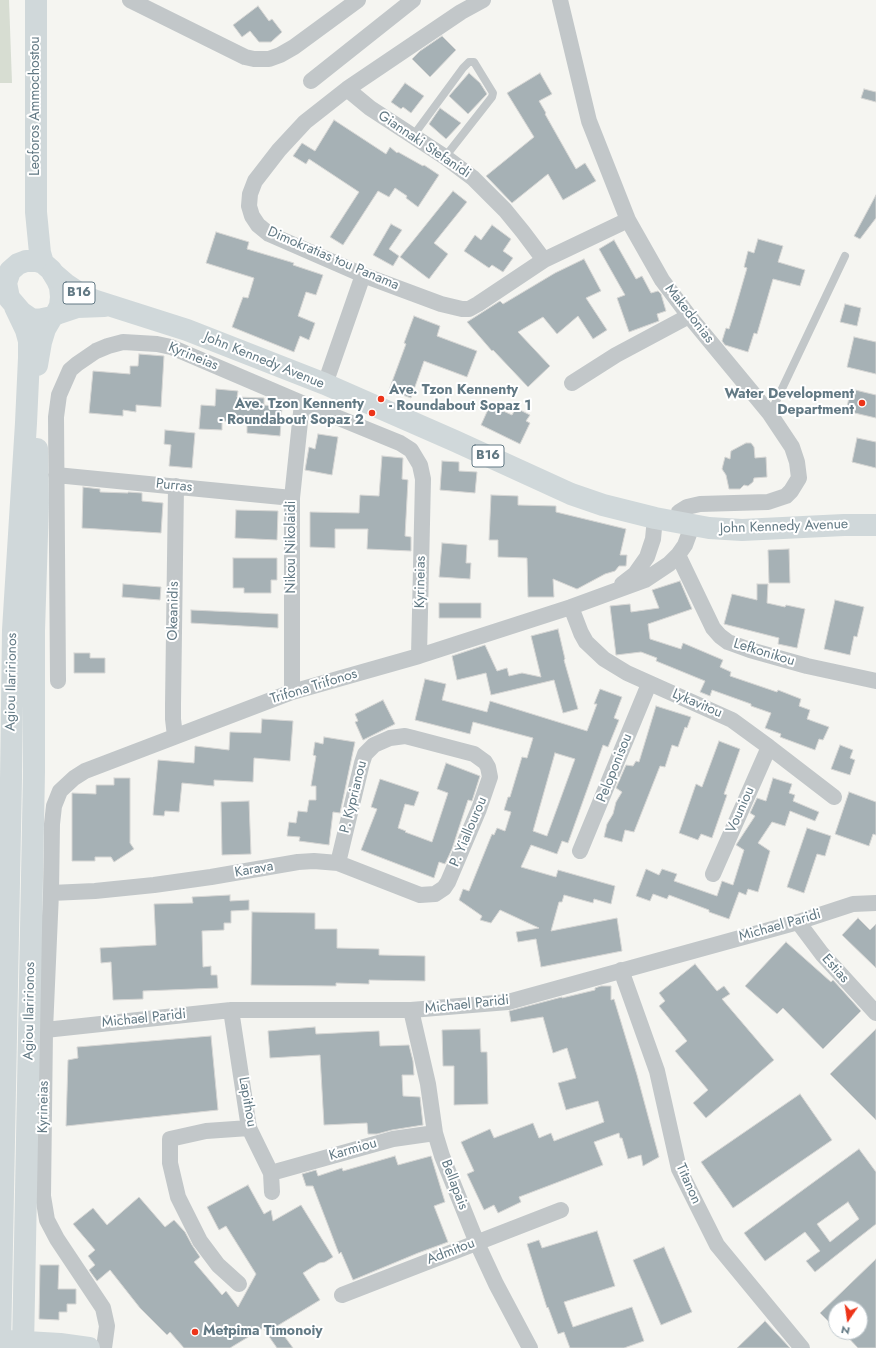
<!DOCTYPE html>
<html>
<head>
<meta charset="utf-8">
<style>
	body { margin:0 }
	#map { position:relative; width:876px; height:1348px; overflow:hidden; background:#f5f5f1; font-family:Jost,sans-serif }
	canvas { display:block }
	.north { position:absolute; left:828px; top:1300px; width:40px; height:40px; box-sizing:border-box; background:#fff; border:1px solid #c0c9ce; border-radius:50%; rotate:193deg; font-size:11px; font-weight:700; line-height:16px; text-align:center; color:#627984 }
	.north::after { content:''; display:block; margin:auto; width:14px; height:18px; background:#ed3419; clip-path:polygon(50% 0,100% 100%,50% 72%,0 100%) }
</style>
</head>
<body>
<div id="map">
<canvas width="876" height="1348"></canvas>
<div class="north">N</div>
</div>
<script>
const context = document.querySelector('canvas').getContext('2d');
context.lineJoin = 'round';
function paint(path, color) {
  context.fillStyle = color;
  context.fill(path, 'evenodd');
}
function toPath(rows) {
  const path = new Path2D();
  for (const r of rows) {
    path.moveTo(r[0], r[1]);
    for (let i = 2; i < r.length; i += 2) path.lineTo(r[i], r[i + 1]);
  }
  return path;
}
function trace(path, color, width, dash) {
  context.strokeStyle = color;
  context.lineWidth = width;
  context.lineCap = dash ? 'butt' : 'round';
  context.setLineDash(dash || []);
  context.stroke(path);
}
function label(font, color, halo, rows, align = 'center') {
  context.font = font + ' Jost,sans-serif';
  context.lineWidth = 4;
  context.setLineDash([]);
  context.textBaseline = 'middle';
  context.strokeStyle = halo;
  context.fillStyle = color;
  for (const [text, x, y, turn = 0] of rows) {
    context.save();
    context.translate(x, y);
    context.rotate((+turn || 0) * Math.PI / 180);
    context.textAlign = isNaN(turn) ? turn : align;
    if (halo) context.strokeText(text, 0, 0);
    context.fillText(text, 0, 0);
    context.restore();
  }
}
paint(toPath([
	[0,0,9,0,12,83,0,83]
]), '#d7ddd2');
const building = toPath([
	[258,6,269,21,272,19,282,32,271,42,259,42,250,31,242,37,233,25,258,6],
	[442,36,456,50,430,77,412,59,420,51,442,36],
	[469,73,480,83,487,94,468,114,449,96,469,73],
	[540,73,552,94,539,101,546,113,545,114,576,169,585,163,596,181,563,200,548,174,512,203,486,176,534,137,507,93,540,73],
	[405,83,424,96,411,113,403,107,401,109,391,102,405,83],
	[864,89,876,92,876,102,861,98,864,89],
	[440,108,461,123,446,139,429,124,440,108],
	[334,120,386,154,390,147,397,153,398,152,423,166,424,165,439,175,418,207,406,198,407,196,395,188,389,197,378,191,343,245,330,237,359,192,309,159,306,164,293,156,302,143,315,151,334,120],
	[453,191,467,202,434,243,448,254,429,279,400,257,453,191],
	[876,195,876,218,860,239,854,236,876,195],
	[391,224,402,230,389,249,399,256,393,266,373,255,391,224],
	[492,225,511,239,503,251,513,258,503,272,492,265,489,268,464,251,475,235,481,240,492,225],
	[216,232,249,242,247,249,294,263,293,265,323,275,316,295,306,292,298,316,315,323,309,340,300,336,294,352,232,327,243,297,248,298,254,278,206,263,216,232],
	[758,239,783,246,778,262,805,270,800,286,773,279,757,334,754,333,748,352,725,345,722,341,726,328,729,329,734,313,747,268,744,267,748,251,754,253,758,239],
	[614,240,636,279,642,276,651,293,658,291,661,294,666,311,657,314,659,321,629,332,617,298,625,295,599,249,614,240],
	[584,259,601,291,586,298,607,330,593,339,578,316,557,334,543,317,518,332,550,366,528,387,493,350,492,351,467,322,500,301,503,304,555,273,584,259],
	[845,304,861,308,857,326,840,322,845,304],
	[414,316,440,326,437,336,477,351,467,377,424,361,411,398,389,390,406,344,404,343,414,316],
	[854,337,876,342,876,374,847,367,854,337],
	[139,354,164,356,161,407,136,405,136,412,123,410,123,416,89,413,93,371,130,374,130,366,138,366,139,354],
	[216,389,238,391,237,397,264,398,264,405,282,407,280,436,247,433,247,422,222,421,222,430,199,429,201,405,215,406,216,389],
	[851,389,876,395,876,418,846,411,851,389],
	[490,405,512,415,516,408,530,415,526,421,530,423,520,444,481,425,490,405],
	[165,430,195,433,192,468,169,466,171,445,164,444,165,430],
	[318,434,338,437,332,475,305,470,309,447,315,449,318,434],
	[857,438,876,442,876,468,852,462,857,438],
	[746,443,751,443,754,447,755,458,766,457,767,477,754,478,753,482,748,486,744,485,740,489,729,489,726,475,722,469,725,457,730,459,731,451,746,443],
	[382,456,403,458,402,479,408,480,405,536,411,537,411,551,367,549,368,529,335,529,335,548,310,547,310,512,359,513,360,495,379,496,382,456],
	[442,461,459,462,459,471,477,472,475,493,440,490,442,461],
	[83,487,100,489,100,492,128,493,128,492,142,493,142,501,163,503,161,533,82,528,83,487],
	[491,495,518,496,518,505,556,506,556,512,626,529,620,555,627,555,626,566,619,566,615,571,605,574,577,589,553,579,554,597,528,597,527,558,498,557,498,540,489,540,491,495],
	[236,510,278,511,277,540,235,538,236,510],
	[442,543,467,545,466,563,471,563,470,579,439,577,442,543],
	[789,549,790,583,769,583,768,550,789,549],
	[233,558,277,558,277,580,271,580,271,593,244,593,244,588,233,588,233,558],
	[680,581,692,609,648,624,650,639,681,649,683,643,723,660,720,667,731,672,730,676,777,692,778,690,801,699,799,706,810,710,807,719,829,727,823,740,819,739,815,750,780,737,781,734,765,728,771,713,751,706,751,704,712,690,710,696,700,692,705,681,656,661,657,658,641,652,616,655,610,606,630,604,631,612,659,608,652,590,680,581],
	[123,584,161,587,160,600,122,597,123,584],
	[757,584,768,584,767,603,785,607,786,605,805,609,797,648,778,644,779,638,724,624,732,594,757,600,757,584],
	[835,600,864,607,857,637,854,636,850,655,824,649,835,600],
	[439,603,481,603,481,618,439,618,439,603],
	[191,610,278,614,278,628,191,623,191,610],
	[558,629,565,659,564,660,578,709,563,713,554,680,491,695,486,673,457,680,452,656,485,645,497,671,507,668,509,676,522,673,541,677,531,636,558,629],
	[74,653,90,653,90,658,105,658,105,673,74,673,74,653],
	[425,679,446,684,442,700,487,712,490,701,587,731,597,704,594,704,600,689,622,697,614,718,619,720,608,747,603,745,568,843,562,841,557,854,531,845,521,867,556,877,558,870,615,886,611,904,594,899,593,903,564,895,562,902,559,902,551,931,617,918,622,951,541,967,536,939,518,942,516,932,539,928,500,910,491,923,480,920,482,916,459,900,463,889,469,891,492,834,494,835,497,828,505,831,511,812,504,810,508,797,510,797,522,757,527,758,533,738,473,722,470,734,415,720,425,679],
	[555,753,575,759,547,836,533,831,555,753],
	[383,700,395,724,363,740,355,722,358,721,355,714,383,700],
	[656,706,691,717,687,728,685,727,678,747,672,745,665,767,660,766,634,832,625,830,622,842,604,837,607,824,613,814,616,802,622,792,616,788,626,765,633,766,636,761,639,762,656,706],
	[262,719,293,721,290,761,254,758,253,782,214,780,214,786,182,783,179,812,165,811,164,816,153,815,158,760,194,763,195,746,229,750,230,732,261,733,262,719],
	[324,737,355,742,340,813,333,812,329,845,299,841,300,837,287,836,289,822,296,823,298,811,307,812,309,800,316,800,316,786,311,786,316,756,313,755,315,742,323,744,324,737],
	[719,741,740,749,724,794,727,795,712,838,701,834,698,840,679,833,696,784,702,787,719,741],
	[840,745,853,750,850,758,855,760,850,775,831,769,840,745],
	[446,763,480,776,472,801,468,800,452,849,445,864,439,862,434,878,361,850,377,809,371,807,380,779,419,792,414,806,405,804,398,828,406,831,405,832,432,842,448,793,437,789,446,763],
	[114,778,130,778,130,843,134,849,114,862,111,857,95,857,95,861,72,861,72,793,96,794,96,785,114,785,114,778],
	[773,778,792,784,789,793,795,795,793,801,819,812,815,821,790,811,785,826,772,822,758,843,770,851,758,892,748,889,746,895,739,892,729,919,709,912,709,910,669,895,667,899,653,894,650,901,636,896,646,869,659,875,662,869,677,874,674,881,717,896,722,881,733,885,744,850,736,845,755,816,750,813,757,798,766,801,773,778],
	[849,792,876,802,876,835,873,834,869,846,835,834,849,792],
	[249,801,251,854,222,855,221,802,249,801],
	[807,828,831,836,825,856,817,854,804,893,787,887,807,828],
	[230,895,230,901,249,900,249,910,231,911,231,923,224,923,224,930,202,931,203,967,211,966,211,975,217,975,218,988,143,991,143,999,113,1000,111,962,101,963,100,948,156,945,154,904,193,903,192,897,230,895],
	[252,912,315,913,315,929,337,929,337,948,379,949,379,955,425,956,425,981,369,980,369,984,336,983,336,986,251,985,252,912],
	[858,918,870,930,876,924,876,968,842,935,858,918],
	[786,942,831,982,833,980,861,1011,823,1049,783,1008,777,1014,745,986,786,942],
	[695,964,717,991,724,986,730,994,722,999,774,1060,706,1118,693,1103,708,1090,675,1051,687,1041,659,1006,665,1001,659,993,695,964],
	[601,986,611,986,611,1000,614,999,637,1075,659,1157,643,1166,641,1155,628,1159,622,1138,620,1138,619,1133,594,1142,603,1165,519,1197,521,1202,498,1213,494,1205,484,1210,467,1174,474,1171,461,1142,490,1129,494,1138,533,1123,539,1138,551,1133,554,1141,604,1122,598,1101,566,1110,558,1083,576,1078,567,1048,553,1053,543,1017,511,1022,509,1011,562,997,562,998,595,990,595,988,601,986],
	[315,1027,316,1034,379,1031,380,1046,409,1045,413,1061,414,1075,402,1075,403,1096,420,1097,423,1125,392,1130,377,1134,368,1134,367,1123,324,1125,320,1055,270,1058,268,1031,315,1027],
	[480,1029,481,1052,487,1052,488,1104,454,1105,454,1066,443,1066,442,1030,480,1029],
	[876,1029,876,1120,830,1074,876,1029],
	[211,1036,218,1110,66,1126,68,1060,78,1058,77,1047,211,1036],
	[800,1094,832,1140,733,1208,701,1162,800,1094],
	[859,1149,876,1172,876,1224,815,1272,806,1261,820,1251,805,1232,765,1261,744,1233,859,1149],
	[848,1202,859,1219,830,1242,817,1224,848,1202],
	[395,1156,398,1165,431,1156,445,1202,434,1206,448,1242,418,1253,353,1280,341,1252,339,1254,313,1186,306,1186,302,1174,316,1170,318,1176,342,1168,343,1171,395,1156],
	[248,1185,264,1214,271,1210,273,1221,301,1205,333,1257,325,1262,319,1263,303,1273,320,1300,277,1326,293,1348,277,1348,263,1328,230,1348,184,1348,170,1332,167,1335,140,1308,110,1270,97,1281,89,1270,95,1265,88,1256,95,1250,73,1224,93,1208,107,1225,139,1197,165,1227,174,1220,185,1232,192,1245,200,1257,194,1262,222,1295,226,1291,238,1307,256,1274,226,1226,219,1230,207,1207,248,1185],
	[597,1231,615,1286,564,1302,573,1327,632,1307,644,1341,624,1348,570,1348,564,1332,558,1334,548,1307,547,1308,527,1244,539,1240,542,1248,597,1231],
	[664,1247,692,1312,661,1325,633,1260,664,1247],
	[876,1259,876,1348,858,1348,843,1332,860,1332,860,1308,836,1308,836,1329,820,1313,876,1259],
	[40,1265,59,1265,58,1289,76,1289,76,1304,67,1304,67,1312,59,1312,59,1320,39,1319,40,1265],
	[765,1321,790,1348,737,1348,765,1321]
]);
paint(building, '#a6b1b5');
trace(building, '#d6d6d4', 1);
trace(toPath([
	[413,136,463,68,469,62,474,62,493,93,492,97,445,157],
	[770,414,845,256]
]), '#c2c7c9', 8);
trace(toPath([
	[130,0,245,57,254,59,269,59,280,55,294,47,358,0],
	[483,0,461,12,347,89,305,122,279,150,255,181,250,194,249,206,252,216,258,225,269,234,363,275,441,304,462,309,469,309,478,304,544,260,628,220],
	[560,0,589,121,628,220,662,280,689,316,770,414,792,447,797,462,799,478,791,491,786,496,768,502,700,504,687,507,679,512,677,523],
	[311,81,413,0],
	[347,89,370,108,445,157,473,178,505,210,523,232,544,260],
	[572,383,616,355,689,316],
	[325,384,363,275],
	[56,475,292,498],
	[678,555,713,628,720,636,728,642,750,650,807,666,876,681],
	[622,584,635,574,647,557,653,539,655,518],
	[571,607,581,633,586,642,604,659,627,673,732,720,769,747,834,797],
	[58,681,56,417,59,395,70,370,77,364,96,351,108,346,123,342,157,344,171,347,302,403,400,443,411,450,420,465,423,479,419,656],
	[292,692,292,498,302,403],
	[175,736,173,719,173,705,176,486],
	[580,851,649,684],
	[713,874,769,747],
	[51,893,95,891,154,885,211,877,298,862,314,861,338,863,420,895,435,894,444,888,448,882,479,809,490,777,488,767,485,762,474,754,413,738,405,736,390,738,374,745,365,754,362,763,338,863],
	[798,922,822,954,876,1013],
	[621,970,657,1071,679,1169,717,1245,802,1348],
	[231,1010,249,1128,271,1173,272,1192],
	[411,1010,428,1084,435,1133,442,1156,477,1243,496,1284,530,1348],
	[45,1030,231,1010,411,1010,508,1002,798,922,853,904,876,903],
	[271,1173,393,1139,435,1133],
	[239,1284,218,1265,200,1241,178,1197,170,1163,170,1139,206,1131,249,1128],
	[342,1295,561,1210],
	[104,1348,107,1326,103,1308,57,1239,47,1220,43,1196,45,1030,51,893,52,824,54,806,60,791,74,778,85,771,292,692,419,656,571,607,645,580,669,564,678,555,685,545,692,526]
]), '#c2c7c9', 16);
trace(toPath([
	[36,0,36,212,40,253,43,263],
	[26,261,37,261,43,263,51,270,57,280,60,287,61,297,60,306,56,314,52,317,38,320,31,319,21,312,9,298,6,283,10,271,18,264,26,261],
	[37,365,41,342,45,329,52,317],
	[9,1341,60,1344,89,1348],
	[0,1348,11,779,13,630,26,423,29,358,29,341,26,330,15,307],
	[23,1348,34,772,34,631,38,503,37,449]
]), '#d0d8da', 22);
trace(toPath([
	[53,273,67,285,82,295,96,301,187,330,325,384,455,441,571,494,603,505,655,518,709,528,742,530,844,525,876,525],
	[56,314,77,307,104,306]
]), '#d0d8da', 22);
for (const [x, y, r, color] of [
	[381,399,4,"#ed3419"],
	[862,403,4,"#ed3419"],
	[372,413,4,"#ed3419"],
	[195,1332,4,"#ed3419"]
]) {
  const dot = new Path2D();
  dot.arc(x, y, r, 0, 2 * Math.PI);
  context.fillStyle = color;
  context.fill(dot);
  trace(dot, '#fff', 1.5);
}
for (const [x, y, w] of [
	[79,293,32],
	[488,456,32]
]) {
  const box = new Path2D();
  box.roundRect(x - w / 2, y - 11, w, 22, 3);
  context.fillStyle = '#fff';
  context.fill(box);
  trace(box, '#627984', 1);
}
label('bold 13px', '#627984', null, [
	["B16",79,293],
	["B16",488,456]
]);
label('14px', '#627984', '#fff', [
	["Leoforos Ammochostou",36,106,-90],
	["Giannaki Stefanidi",424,145,34],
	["Dimokratias tou Panama",333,259,23],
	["Makedonias",689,314,52],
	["Kyrineias",193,357,22],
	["John Kennedy Avenue",264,361,22],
	["Purras",174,486,6],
	["John Kennedy Avenue",784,527,-2],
	["Nikou Nikolaidi",292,547,-90],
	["Kyrineias",421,582,-89],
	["Okeanidis",174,611,-89],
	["Lefkonikou",764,653,17],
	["Agiou Ilaririonos",12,682,-89],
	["Trifona Trifonos",314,687,-17],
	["Lykavitou",697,704,23],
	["Peloponisou",615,768,-68],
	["P. Kyprianou",354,797,-76],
	["Vouniou",741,810,-66],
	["P. Yiallourou",469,832,-67],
	["Karava",254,870,-10],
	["Michael Paridi",780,926,-16],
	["Estias",835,969,48],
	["Michael Paridi",467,1005,-6],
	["Agiou Ilaririonos",30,1011,-89],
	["Michael Paridi",144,1019,-6],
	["Lapithou",247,1102,80],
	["Kyrineias",44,1107,-89],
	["Karmiou",353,1150,-16],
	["Titanon",688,1184,66],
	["Bellapais",454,1185,69],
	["Admitou",451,1252,-21]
]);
label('bold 14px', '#627984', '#fff', [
	["Ave. Tzon Kennenty",389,391],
	["- Roundabout Sopaz 1",389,407],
	["Water Development",854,395,"right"],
	["Department",854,411,"right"],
	["Ave. Tzon Kennenty",364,405,"right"],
	["- Roundabout Sopaz 2",364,421,"right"],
	["Metpima Timonoiy",203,1332]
], 'left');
</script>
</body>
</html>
